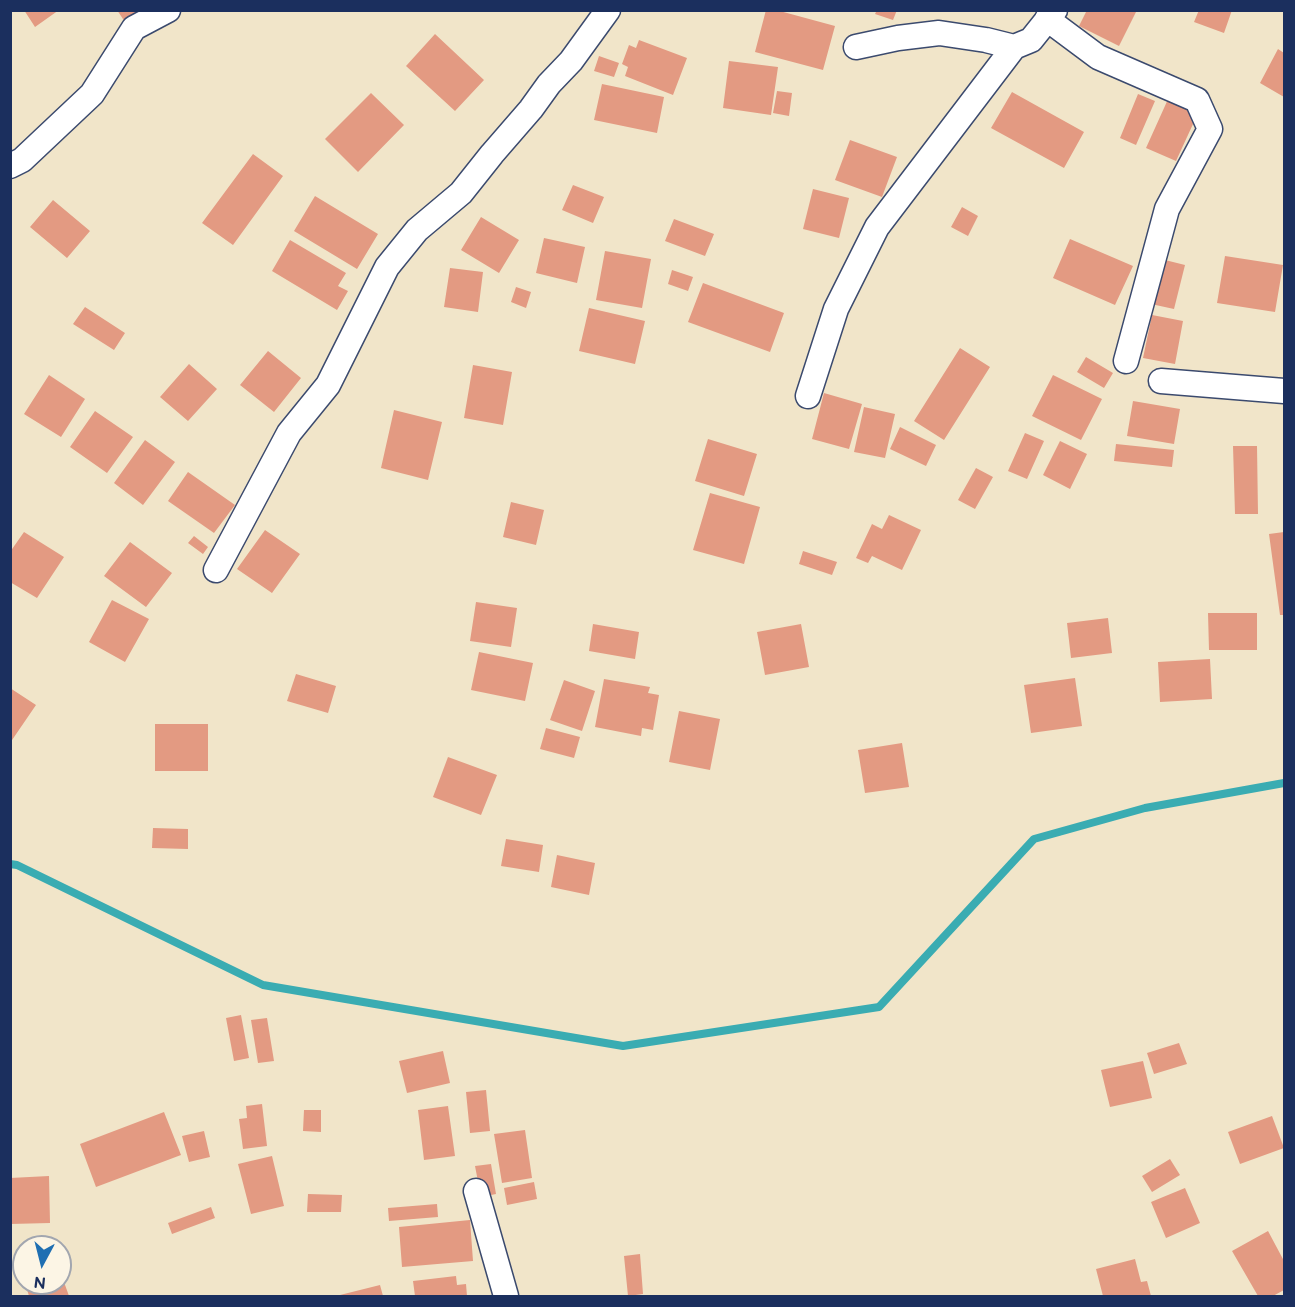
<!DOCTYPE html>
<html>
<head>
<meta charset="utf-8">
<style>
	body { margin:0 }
	#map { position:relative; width:1295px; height:1307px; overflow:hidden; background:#f1e5c9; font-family:"Balsamiq Sans",sans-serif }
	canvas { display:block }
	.frame { position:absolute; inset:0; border:12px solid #1b2f5e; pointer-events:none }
	.north { position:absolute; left:12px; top:1235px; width:60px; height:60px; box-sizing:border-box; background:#fcf5e5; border:2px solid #a2a6af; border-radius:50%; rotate:187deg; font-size:16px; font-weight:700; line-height:24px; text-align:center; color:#1b2f5e }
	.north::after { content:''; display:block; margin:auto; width:21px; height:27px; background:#1f6fb2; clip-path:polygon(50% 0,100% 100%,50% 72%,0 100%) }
</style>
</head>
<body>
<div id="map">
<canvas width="1295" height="1307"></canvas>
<div class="frame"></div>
<div class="north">N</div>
</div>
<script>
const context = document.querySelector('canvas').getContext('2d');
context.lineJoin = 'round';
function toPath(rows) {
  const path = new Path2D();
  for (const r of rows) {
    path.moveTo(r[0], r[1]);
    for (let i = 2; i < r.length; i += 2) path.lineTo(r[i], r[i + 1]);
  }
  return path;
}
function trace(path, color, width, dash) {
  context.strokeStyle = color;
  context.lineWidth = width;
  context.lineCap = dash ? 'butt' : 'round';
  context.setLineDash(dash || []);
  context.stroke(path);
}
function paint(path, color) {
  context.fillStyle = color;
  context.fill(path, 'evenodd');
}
trace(toPath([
	[10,864,17,865,263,985,623,1046,879,1007,1034,839,1145,808,1284,783]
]), '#3aacb2', 8);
paint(toPath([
	[24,10,59,10,35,27],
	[117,10,142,10,125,22],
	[766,10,776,10,835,26,823,70,755,52],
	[877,10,897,10,893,20,875,14],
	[1087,10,1137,10,1119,46,1079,26],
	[1199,10,1232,10,1224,33,1194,22],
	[435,34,484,80,455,111,406,66],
	[639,40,687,58,673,95,625,76,628,67,622,64,629,45,636,48],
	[1278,49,1284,53,1284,97,1260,83],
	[599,56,619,63,614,77,594,71],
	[729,61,778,67,771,115,723,108],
	[602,84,664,97,657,133,594,120],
	[777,91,792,93,789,116,773,113],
	[1012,92,1084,132,1064,168,991,128],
	[371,93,404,125,358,172,325,139],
	[1138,94,1155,101,1136,145,1120,138],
	[1169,97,1199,111,1176,161,1146,148],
	[850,140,897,157,882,197,835,180],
	[253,154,283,176,233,245,202,223],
	[573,185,604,197,593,223,562,210],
	[813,189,849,198,839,238,803,229],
	[315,196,378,234,357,269,294,231],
	[53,200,90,231,67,258,30,227],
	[962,207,978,216,968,236,951,227],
	[481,217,519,240,499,273,461,250],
	[674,219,714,234,705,256,665,241],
	[544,238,585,247,577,283,536,273],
	[1070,239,1133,266,1115,305,1053,278],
	[290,240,346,273,338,286,348,291,337,310,272,271],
	[605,251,651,259,642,308,596,300],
	[1225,256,1283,265,1275,312,1217,303],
	[1161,259,1185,265,1174,309,1151,304],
	[450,268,483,272,478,312,444,307],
	[672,270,693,277,688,291,668,284],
	[703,283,784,313,770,352,688,322],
	[516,287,531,292,526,308,511,302],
	[85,307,125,333,114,350,73,324],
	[589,308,645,321,635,364,579,351],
	[1152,315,1183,321,1175,364,1143,358],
	[960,348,990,367,944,440,914,421],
	[268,351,301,378,274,412,240,385],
	[1086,357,1113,373,1104,388,1077,372],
	[189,364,217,389,188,421,160,397],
	[473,365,512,372,503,425,464,418],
	[49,375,85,399,61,437,24,414],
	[1053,375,1102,399,1081,440,1032,416],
	[824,393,862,404,849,449,812,439],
	[1133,401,1180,409,1174,444,1127,436],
	[864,407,895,414,885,458,854,452],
	[394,410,442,422,428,480,381,468],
	[95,411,133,437,107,473,70,447],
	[900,427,936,445,926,466,890,449],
	[1025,433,1044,441,1027,479,1008,471],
	[708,439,757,454,744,496,695,481],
	[145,440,175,462,143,505,114,483],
	[1060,441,1087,454,1070,489,1043,475],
	[1116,444,1174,450,1172,467,1114,461],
	[1233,446,1257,446,1258,514,1235,514],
	[976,468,993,477,975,509,958,500],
	[188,472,235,505,214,533,168,501],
	[710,493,760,507,744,564,693,550],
	[511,502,544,510,536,545,503,537],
	[889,515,921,530,902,570,872,556,868,563,856,558,872,524,882,529],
	[265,530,300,554,272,593,237,569],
	[24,532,64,557,37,598,10,582,10,552],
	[1284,532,1284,615,1280,615,1269,534],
	[194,536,208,547,203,554,188,543],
	[130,542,172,573,146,607,104,576],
	[803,551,837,562,832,575,799,564],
	[112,600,149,619,125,662,89,642],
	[476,602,517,608,511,647,470,641],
	[1208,613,1257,613,1257,650,1209,650],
	[1108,618,1112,653,1071,658,1067,623],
	[593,624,639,632,635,659,589,651],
	[801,624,809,667,765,675,757,632],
	[479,652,533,663,525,701,471,690],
	[1210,659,1212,699,1160,702,1158,662],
	[296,674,336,686,328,713,287,701],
	[1075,678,1082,726,1031,733,1024,685],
	[604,679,650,687,648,693,659,695,653,730,642,728,641,736,595,727],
	[564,680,595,691,582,731,550,720],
	[10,688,36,705,10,743],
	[679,711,720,719,710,770,669,762],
	[155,724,208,724,208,771,155,771],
	[546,728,580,737,574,758,540,749],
	[902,743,909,787,865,793,858,750],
	[448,757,497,775,481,815,433,797],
	[153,828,188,829,188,849,152,848],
	[506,839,543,845,539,872,501,866],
	[557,855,595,863,589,895,551,887],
	[241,1015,249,1058,234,1061,226,1018],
	[267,1018,274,1061,258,1063,251,1020],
	[1179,1043,1187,1064,1154,1074,1147,1053],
	[443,1051,450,1083,407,1093,399,1061],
	[1143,1061,1152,1098,1110,1107,1101,1070],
	[486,1090,490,1131,470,1133,466,1092],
	[262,1104,267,1146,243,1149,239,1119,247,1118,246,1106],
	[448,1106,455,1156,424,1160,418,1110],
	[304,1110,321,1110,321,1132,303,1131],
	[164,1112,181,1155,96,1187,80,1144],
	[1272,1116,1284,1148,1240,1164,1228,1132],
	[525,1130,532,1178,502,1183,494,1134],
	[204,1131,210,1157,189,1162,182,1136],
	[272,1156,284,1206,251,1214,238,1164],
	[1170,1159,1180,1175,1152,1192,1142,1176],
	[491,1164,496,1194,481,1197,475,1166],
	[49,1176,50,1223,10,1224,10,1178],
	[534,1182,537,1199,507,1205,504,1188],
	[1185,1188,1200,1223,1166,1238,1151,1202],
	[308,1194,342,1195,341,1212,307,1212],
	[437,1204,438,1217,389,1221,388,1208],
	[211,1207,215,1218,172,1234,168,1223],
	[470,1220,473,1261,402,1267,399,1227],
	[1268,1231,1284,1261,1284,1290,1273,1296,1258,1296,1232,1251],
	[640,1254,643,1294,628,1296,624,1256],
	[24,1255,24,1278,23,1278,17,1257],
	[1135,1259,1141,1282,1147,1281,1151,1296,1103,1296,1096,1269],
	[60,1271,69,1296,29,1296,25,1283,60,1283],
	[456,1276,457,1285,466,1284,467,1296,415,1296,413,1281],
	[380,1285,383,1296,336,1296]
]), '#e39a82');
const minor = toPath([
	[1047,19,1098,57,1197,100,1210,129,1167,209,1126,361],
	[856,47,898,38,939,33,986,40,1014,47,1031,40,1055,10],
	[10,166,22,160,92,94,134,28,168,10],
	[1161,381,1284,391],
	[808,396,836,309,877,227,1014,47],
	[216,570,289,433,328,385,387,267,417,230,461,193,492,154,531,109,549,84,571,61,608,10],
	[476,1191,506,1296]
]);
trace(minor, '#3b4a6e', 27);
trace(minor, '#fff', 24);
</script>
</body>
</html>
